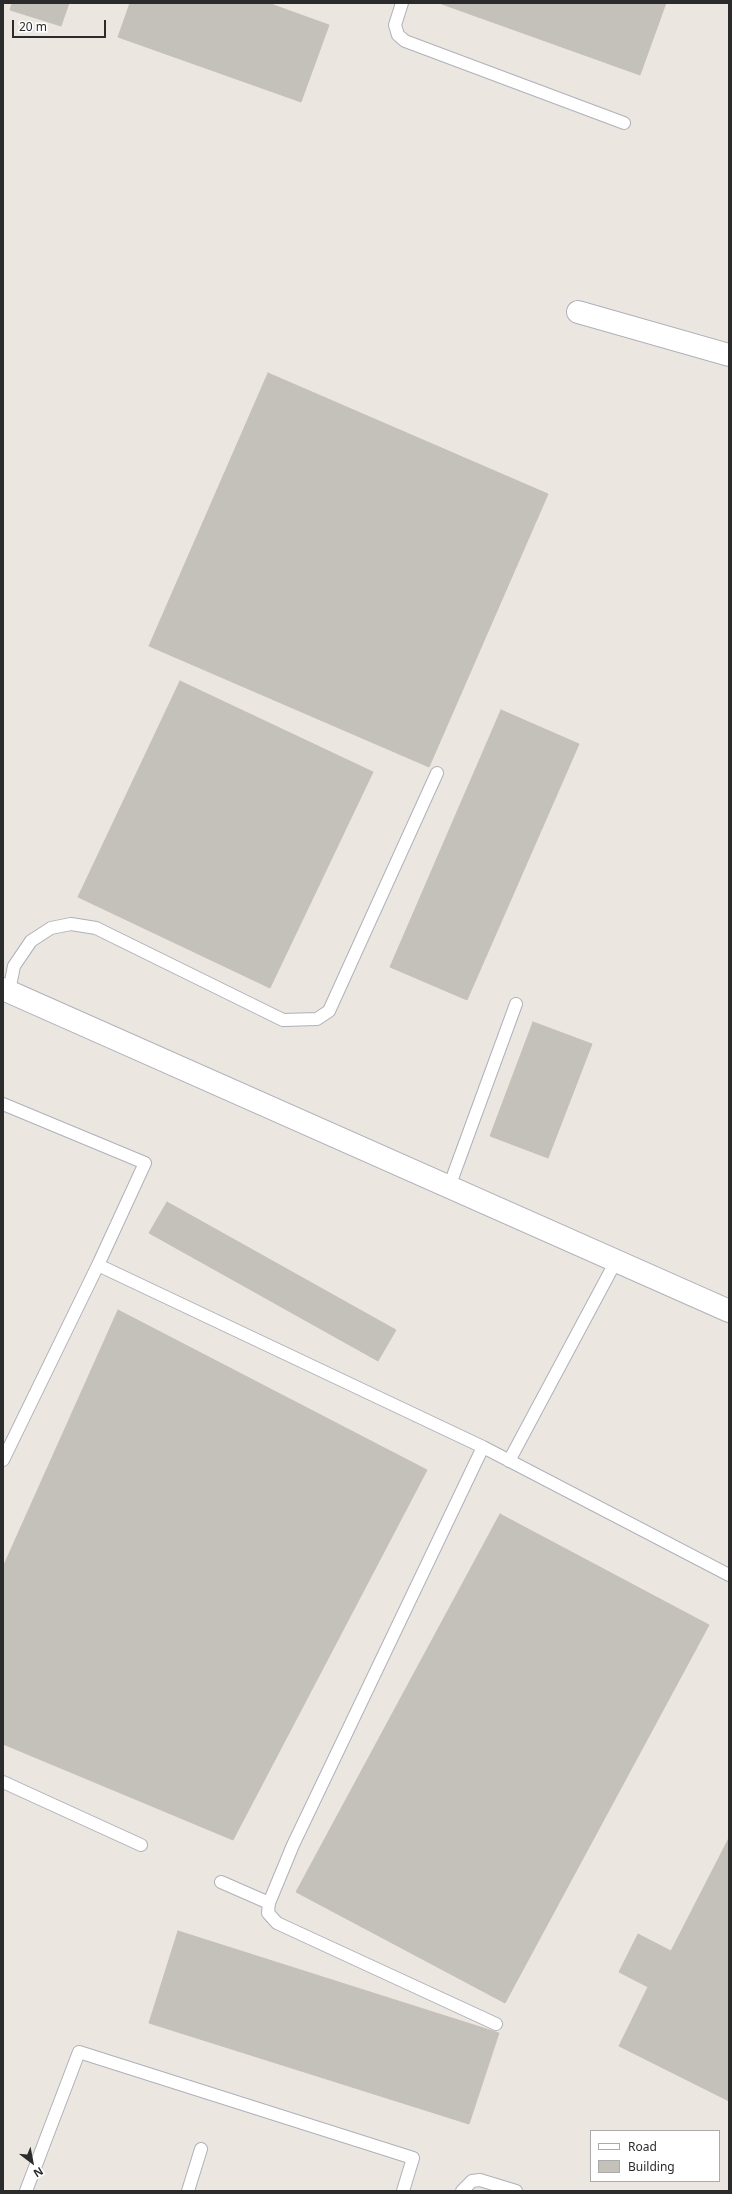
<!DOCTYPE html>
<style>
body{margin:0}
#map{position:relative;width:732px;height:2194px;overflow:hidden;background:#ebe6df;font-family:"Noto Sans",sans-serif}
canvas{display:block}
.frame{position:absolute;inset:0;border:4px solid #2b2b2b;pointer-events:none}
.legend{position:absolute;left:590px;top:2130px;width:130px;height:52px;box-sizing:border-box;background:#fff;border:1px solid #aaa;margin:0;padding:5px 7px;list-style:none;font-size:12px;color:#2b2b2b}
.legend li{display:flex;align-items:center;gap:8px;height:20px}
.legend b{width:20px;border:1px solid #aaa}
.north{position:absolute;left:12px;top:2142px;width:40px;height:40px;-webkit-text-stroke:3px #fff;paint-order:stroke;rotate:148deg;font-size:11px;font-weight:700;line-height:16px;text-align:center;color:#2b2b2b}
.north::after{content:'';display:block;margin:auto;width:14px;height:18px;background:#2b2b2b;clip-path:polygon(50% 0,100% 100%,50% 72%,0 100%)}
.scale{position:absolute;left:12px;top:20px;width:94px;height:18px;box-sizing:border-box;border:2px solid #2b2b2b;border-top:0;padding-left:5px;font-size:12px;line-height:14px;white-space:nowrap;color:#2b2b2b;-webkit-text-stroke:3px #fff;paint-order:stroke}
</style>
<div id="map">
<canvas width="732" height="2194"></canvas>
<div class="frame"></div>
<ul class="legend">
<li><b style="height:5px;background:#fff"></b>Road</li>
<li><b style="height:11px;background:#c4c0ba"></b>Building</li>
</ul>
<div class="north">N</div>
<div class="scale">20 m</div>
</div>
<script>
const context = document.querySelector('canvas').getContext('2d');
context.lineJoin = 'round';
function fillPath(path, color) { context.fillStyle = color; context.fill(path, 'evenodd'); }
const shape = rows => new Path2D(rows.map(r => 'M' + r).join(''));
function trace(path, color, width, dash) { context.strokeStyle = color; context.lineWidth = width; context.lineCap = dash ? 'butt' : 'round'; context.setLineDash(dash || []); context.stroke(path); }
const building = shape([
 [12,3,69,3,61,26,10,10,12,3],
 [130,3,268,3,329,25,301,102,118,37,130,3],
 [439,3,666,3,640,75,439,3],
 [268,373,548,494,429,767,149,646,268,373],
 [180,681,373,772,270,988,78,897,180,681],
 [501,710,579,744,467,1000,390,967,501,710],
 [533,1022,592,1044,548,1158,490,1136,533,1022],
 [167,1202,396,1330,378,1361,149,1233,167,1202],
 [118,1310,427,1470,233,1840,3,1744,3,1567,118,1310],
 [500,1514,709,1625,505,2003,296,1892,500,1514],
 [729,1838,729,2101,619,2046,648,1987,619,1972,638,1934,671,1951,729,1838],
 [178,1931,499,2033,469,2124,149,2023,178,1931]
]);
const service = shape([
 [402,3,395,25,398,35,405,41,624,123],
 [9,991,14,966,31,941,51,928,71,924,96,928,283,1020,317,1019,329,1011,437,773],
 [3,1104,145,1163,98,1265],
 [449,1187,516,1004],
 [483,1447,293,1845,269,1903,268,1913,277,1923,496,2024],
 [3,1460,98,1265,483,1447,729,1575],
 [509,1461,616,1261],
 [3,1782,141,1845],
 [221,1882,269,1903],
 [26,2191,79,2052,413,2158,403,2191],
 [188,2191,201,2149],
 [462,2191,472,2181,480,2180,516,2191]
]);
const minor = shape([
 [578,312,729,355]
]);
const tertiary = shape([
 [3,989,729,1311]
]);
fillPath(building, '#c4c0ba');
trace(building, '#c6c1b8', 1);
trace(service, '#afb1ba', 14);
trace(minor, '#afb1ba', 24);
trace(tertiary, '#afb1ba', 24);
trace(service, '#fff', 12);
trace(minor, '#fff', 22);
trace(tertiary, '#fff', 22);
</script>
